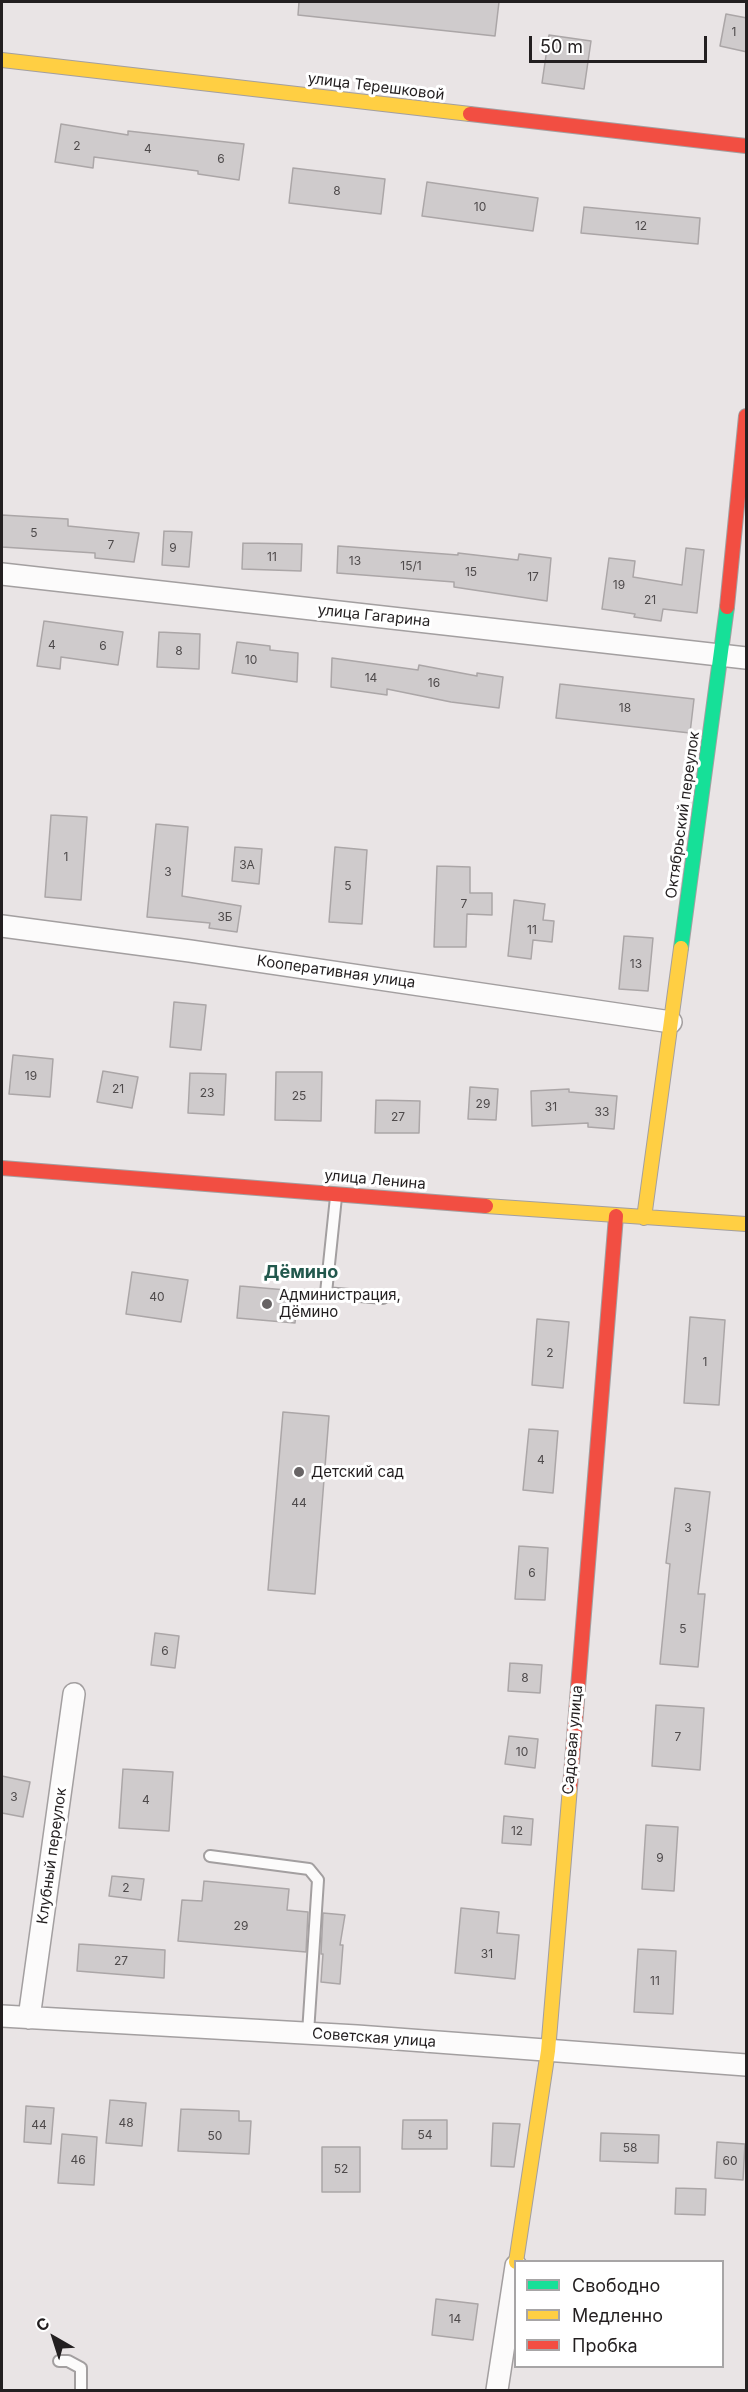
<!DOCTYPE html>
<meta charset="utf-8">
<style>
body{margin:0}
#map{position:relative;width:748px;height:2392px;overflow:hidden;background:#e9e4e5;font-family:Inter,sans-serif}
canvas{display:block}
.frame{position:absolute;inset:0;border:3px solid #231f20;pointer-events:none}
.legend{position:absolute;left:514px;top:2260px;width:210px;height:108px;box-sizing:border-box;background:#fff;border:2px solid #a7a5a6;margin:0;padding:8px 10px;list-style:none;font-size:18px;color:#231f20}
.legend li{display:flex;align-items:center;gap:12px;height:30px}
.legend b{width:30px;border:2px solid #a7a5a6}
.north{position:absolute;left:24px;top:2308px;width:60px;height:60px;-webkit-text-stroke:4px #fff;paint-order:stroke;rotate:321deg;font-size:16px;font-weight:700;line-height:24px;text-align:center;color:#231f20}
.north::after{content:'';display:block;margin:auto;width:21px;height:27px;background:#231f20;clip-path:polygon(50% 0,100% 100%,50% 72%,0 100%)}
.scale{position:absolute;left:529px;top:36px;width:178px;height:27px;box-sizing:border-box;border:3px solid #231f20;border-top:0;padding-left:8px;font-size:18px;line-height:21px;white-space:nowrap;color:#231f20;-webkit-text-stroke:4px #fff;paint-order:stroke}
</style>
<div id="map">
<canvas width="748" height="2392"></canvas>
<div class="frame"></div>
<ul class="legend">
<li><b style="height:8px;background:#16e098"></b>Свободно</li>
<li><b style="height:8px;background:#ffcf43"></b>Медленно</li>
<li><b style="height:8px;background:#f24e42"></b>Пробка</li>
</ul>
<div class="north">С</div>
<div class="scale">50 m</div>
</div>
<script>
const context = document.querySelector('canvas').getContext('2d');
context.lineJoin = 'round';
function fillPath(path, color) { context.fillStyle = color; context.fill(path, 'evenodd'); }
const shape = rows => new Path2D(rows.map(r => 'M' + r).join(''));
function trace(path, color, width, dash) { context.strokeStyle = color; context.lineWidth = width; context.lineCap = dash ? 'butt' : 'round'; context.setLineDash(dash || []); context.stroke(path); }
function drawText(font, color, halo, rows, align = 'center') {
  context.font = font + ' Inter,sans-serif'; context.lineWidth = 6; context.setLineDash([]); context.textBaseline = 'middle'; context.strokeStyle = halo; context.fillStyle = color; for (const [text, x, y, turn = 0] of rows) {
    context.save(); context.translate(x, y); context.rotate((+turn || 0) * Math.PI / 180); context.textAlign = isNaN(turn) ? turn : align; if (halo) context.strokeText(text, 0, 0); context.fillText(text, 0, 0); context.restore();
  }
}
const building = shape([
 [299,2,499,2,495,36,298,15,299,2],
 [726,14,747,18,747,52,720,46,726,14],
 [549,35,591,41,584,89,542,83,549,35],
 [61,124,128,135,128,131,244,144,239,180,198,174,198,171,94,157,93,168,55,162,61,124],
 [293,168,385,179,381,214,289,203,293,168],
 [427,182,538,198,533,231,422,216,427,182],
 [584,207,700,218,698,244,581,233,584,207],
 [2,515,68,519,68,526,139,533,134,562,95,558,95,553,2,547,2,515],
 [164,531,192,532,189,567,162,565,164,531],
 [243,543,302,544,301,571,242,569,243,543],
 [338,546,458,555,458,553,518,560,519,554,551,558,547,601,454,587,454,582,337,573,338,546],
 [686,548,704,550,697,613,663,609,661,621,634,617,635,614,602,609,609,558,635,561,633,577,682,585,686,548],
 [44,621,123,632,118,665,61,657,60,669,37,666,44,621],
 [159,632,200,634,199,669,157,667,159,632],
 [237,642,270,646,270,650,298,653,297,682,232,673,237,642],
 [332,658,418,670,419,665,477,676,477,673,503,677,499,708,451,702,387,689,387,695,331,687,332,658],
 [560,684,694,699,690,733,556,718,560,684],
 [51,815,87,817,81,900,45,897,51,815],
 [156,824,188,827,182,896,241,906,237,932,209,928,210,923,147,917,156,824],
 [235,847,262,849,259,884,232,881,235,847],
 [335,847,367,850,362,924,329,922,335,847],
 [437,866,470,867,470,893,492,893,492,915,467,914,466,947,434,947,437,866],
 [514,900,545,904,543,920,554,921,552,942,533,940,531,959,508,956,514,900],
 [624,936,653,938,648,991,619,989,624,936],
 [174,1002,206,1005,201,1050,170,1047,174,1002],
 [13,1055,53,1059,50,1097,9,1094,13,1055],
 [103,1071,138,1077,132,1108,97,1102,103,1071],
 [276,1072,322,1072,321,1121,275,1120,276,1072],
 [190,1073,226,1074,224,1115,188,1113,190,1073],
 [470,1087,498,1089,496,1120,468,1119,470,1087],
 [569,1089,569,1092,617,1096,614,1129,588,1127,588,1123,532,1126,531,1091,569,1089],
 [376,1100,420,1101,419,1133,375,1133,376,1100],
 [132,1272,188,1280,181,1322,126,1314,132,1272],
 [240,1286,298,1291,295,1323,237,1318,240,1286],
 [690,1317,725,1320,719,1405,684,1403,690,1317],
 [537,1319,569,1322,563,1388,532,1385,537,1319],
 [283,1412,329,1416,315,1594,268,1590,283,1412],
 [529,1429,558,1431,553,1493,523,1490,529,1429],
 [675,1488,710,1492,698,1594,705,1594,698,1667,660,1664,670,1564,666,1563,675,1488],
 [519,1546,548,1548,545,1600,515,1599,519,1546],
 [155,1633,179,1636,175,1668,151,1665,155,1633],
 [510,1663,542,1665,540,1693,508,1691,510,1663],
 [656,1705,704,1708,700,1770,652,1766,656,1705],
 [509,1736,538,1739,535,1768,505,1764,509,1736],
 [123,1769,173,1772,169,1831,119,1828,123,1769],
 [2,1776,30,1782,23,1817,2,1813,2,1776],
 [504,1816,533,1819,531,1845,502,1843,504,1816],
 [646,1825,678,1827,674,1891,642,1889,646,1825],
 [112,1876,144,1879,141,1900,109,1896,112,1876],
 [204,1881,289,1889,287,1910,308,1912,306,1952,178,1941,182,1900,202,1901,204,1881],
 [461,1908,499,1912,497,1933,519,1935,515,1979,455,1973,461,1908],
 [323,1913,345,1915,340,1945,343,1945,340,1984,321,1982,323,1954,321,1954,323,1913],
 [79,1944,165,1950,164,1978,77,1971,79,1944],
 [638,1949,676,1951,673,2014,634,2012,638,1949],
 [110,2100,146,2103,142,2146,106,2143,110,2100],
 [26,2106,54,2108,51,2144,24,2142,26,2106],
 [181,2109,239,2111,239,2121,251,2121,249,2154,178,2151,181,2109],
 [403,2120,447,2120,447,2149,402,2149,403,2120],
 [493,2123,520,2124,514,2167,491,2166,493,2123],
 [601,2133,659,2135,658,2163,600,2161,601,2133],
 [62,2134,97,2137,94,2185,58,2183,62,2134],
 [717,2142,745,2144,743,2180,715,2178,717,2142],
 [322,2147,360,2147,360,2192,322,2192,322,2147],
 [676,2188,706,2189,705,2215,675,2214,676,2188],
 [436,2299,478,2304,473,2340,432,2335,436,2299]
]);
const lane = shape([
 [336,1197,326,1293,383,1298],
 [210,1856,309,1869,318,1880,308,2033],
 [59,2361,68,2361,81,2368,81,2390]
]);
const street = shape([
 [2,574,746,658],
 [2,926,190,951,671,1022],
 [2,2016,357,2036,746,2065],
 [29,2018,74,1694],
 [497,2390,516,2266]
]);
const fast = shape([
 [681,948,727,607]
]);
const slow = shape([
 [2,60,470,114],
 [486,1206,746,1224],
 [644,1218,681,948],
 [516,2262,548,2051,570,1787]
]);
const jam = shape([
 [470,114,746,146],
 [727,607,746,416],
 [2,1168,486,1206],
 [570,1787,616,1216]
]);
const markers = [
 [267,1304,6,"#686465"],
 [299,1472,6,"#686465"]
];
const numberNames = [
 ["1",734,32],
 ["2",77,146],
 ["4",148,149],
 ["6",221,159],
 ["8",337,191],
 ["10",480,207],
 ["12",641,226],
 ["5",34,533],
 ["7",111,545],
 ["9",173,548],
 ["11",272,557],
 ["13",355,561],
 ["15/1",411,566],
 ["15",471,572],
 ["17",533,577],
 ["19",619,585],
 ["21",650,600],
 ["4",52,645],
 ["6",103,646],
 ["8",179,651],
 ["10",251,660],
 ["14",371,678],
 ["16",434,683],
 ["18",625,708],
 ["1",66,857],
 ["3А",247,865],
 ["3",168,872],
 ["5",348,886],
 ["7",464,904],
 ["3Б",225,917],
 ["11",532,930],
 ["13",636,964],
 ["19",31,1076],
 ["21",118,1089],
 ["23",207,1093],
 ["25",299,1096],
 ["29",483,1104],
 ["31",551,1107],
 ["33",602,1112],
 ["27",398,1117],
 ["40",157,1297],
 ["2",550,1353],
 ["1",705,1362],
 ["4",541,1460],
 ["44",299,1503],
 ["3",688,1528],
 ["6",532,1573],
 ["5",683,1629],
 ["6",165,1651],
 ["8",525,1678],
 ["7",678,1737],
 ["10",522,1752],
 ["3",14,1797],
 ["4",146,1800],
 ["12",517,1831],
 ["9",660,1858],
 ["2",126,1888],
 ["29",241,1926],
 ["31",487,1954],
 ["27",121,1961],
 ["11",655,1981],
 ["48",126,2123],
 ["44",39,2125],
 ["54",425,2135],
 ["50",215,2136],
 ["58",630,2148],
 ["46",78,2160],
 ["60",730,2161],
 ["52",341,2169],
 ["14",455,2319]
];
const streetNames = [
 ["улица Терешковой",376,87,7],
 ["улица Гагарина",374,616,6],
 ["Октябрьский переулок",683,815,-82],
 ["Кооперативная улица",336,972,8],
 ["улица Ленина",375,1180,5],
 ["Садовая улица",573,1740,-85],
 ["Клубный переулок",52,1856,-82],
 ["Советская улица",374,2038,4]
];
const poiNames = [
 ["Администрация,",279,1295],
 ["Дёмино",279,1312],
 ["Детский сад",311,1472]
];
const quarterNames = [
 ["Дёмино",301,1273]
];
fillPath(building, '#cfcbcc');
trace(building, '#aba6a7', 1.5);
trace(lane, '#a39fa0', 14);
trace(street, '#a39fa0', 24);
trace(fast, '#a39fa0', 16);
trace(slow, '#a39fa0', 16);
trace(jam, '#a39fa0', 16);
trace(lane, '#fcfbfb', 10);
trace(street, '#fcfbfb', 21);
trace(fast, '#16e098', 14);
trace(slow, '#ffcf43', 14);
trace(jam, '#f24e42', 14);
for (const [x, y, r, color] of markers) { const dot = new Path2D(); dot.arc(x, y, r, 0, 2 * Math.PI); context.fillStyle = color; context.fill(dot); trace(dot, '#fff', 2); }
drawText('12px', '#4e4a4b', null, numberNames);
drawText('15px', '#231f20', '#fff', streetNames);
drawText('15px', '#231f20', '#fff', poiNames, 'left');
drawText('bold 18px', '#22584d', '#fff', quarterNames);
</script>
